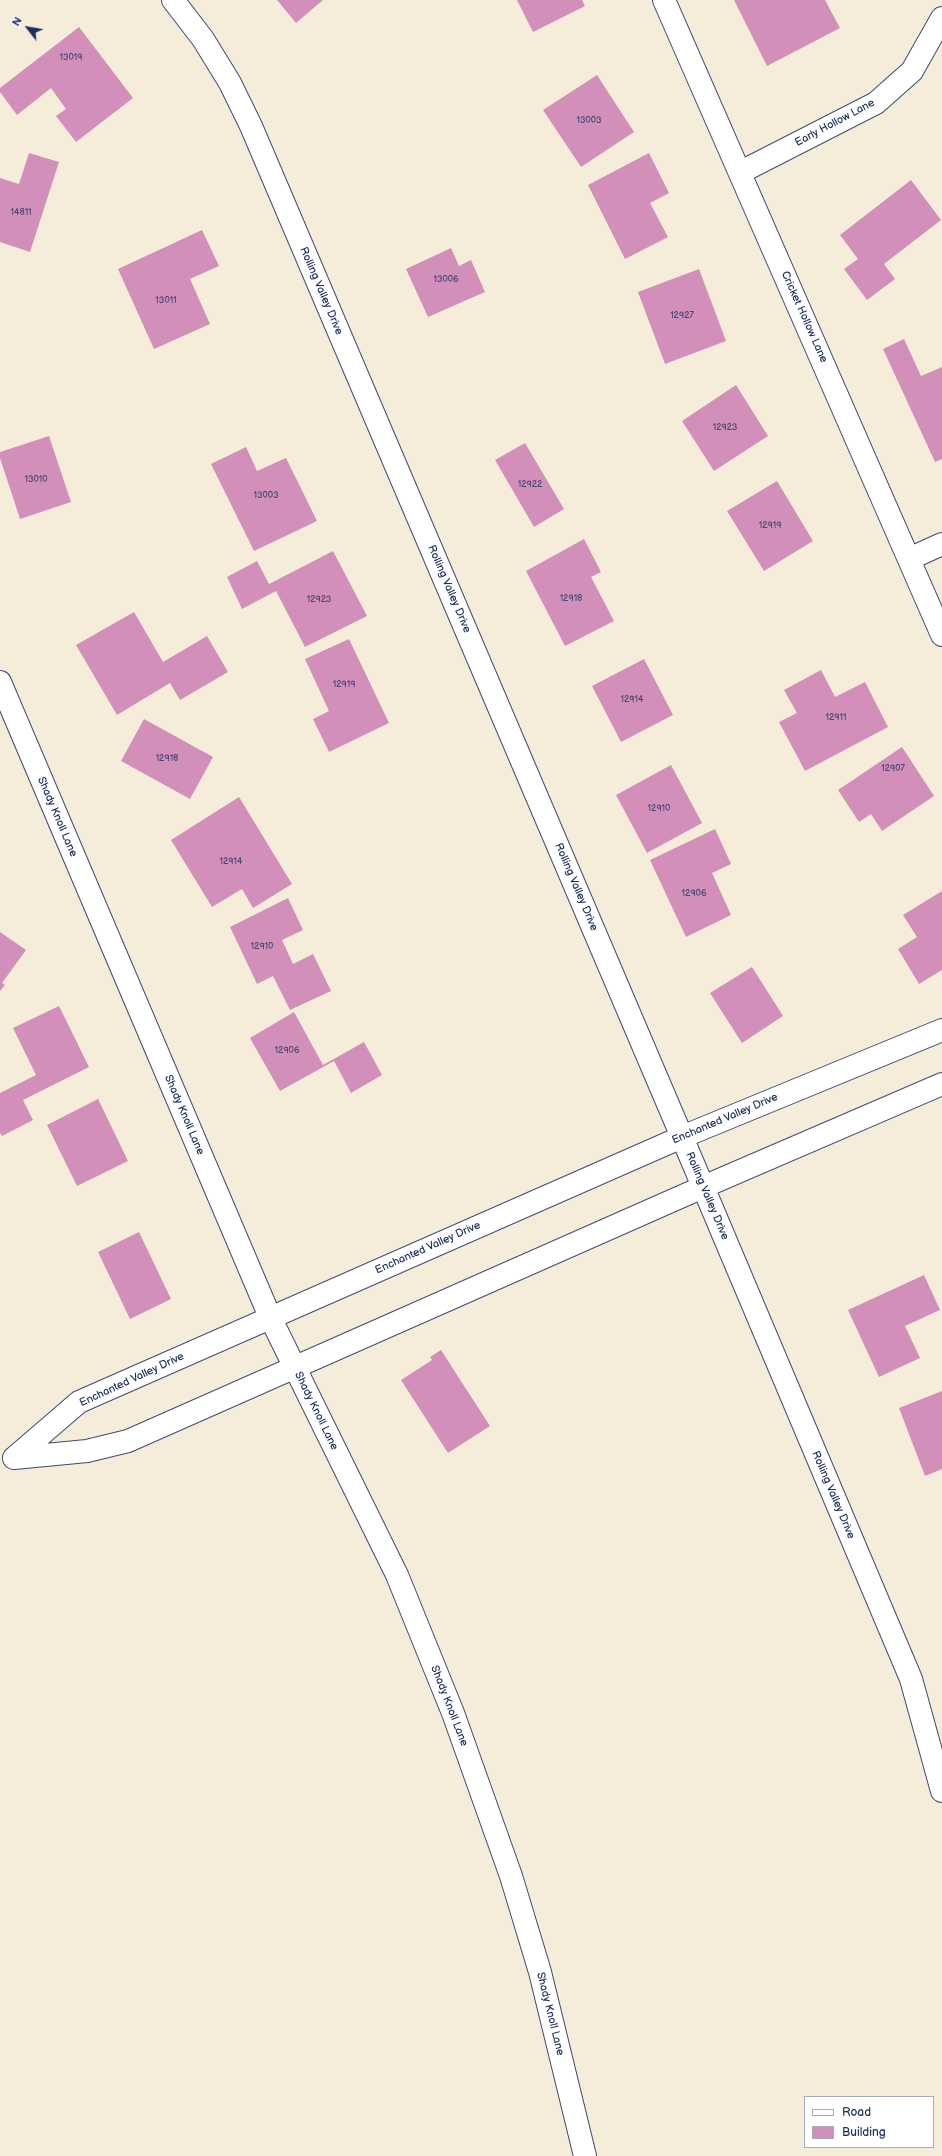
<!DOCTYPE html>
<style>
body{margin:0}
#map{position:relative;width:942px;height:2156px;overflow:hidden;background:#f5edda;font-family:"Balsamiq Sans",sans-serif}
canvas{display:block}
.legend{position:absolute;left:804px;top:2096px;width:130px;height:52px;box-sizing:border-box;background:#fff;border:1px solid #a4acbf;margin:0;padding:5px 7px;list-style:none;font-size:12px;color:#1b2f5e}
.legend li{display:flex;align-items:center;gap:8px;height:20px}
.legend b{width:20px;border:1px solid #a4acbf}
.north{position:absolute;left:8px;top:8px;width:40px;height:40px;-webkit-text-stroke:3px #fff;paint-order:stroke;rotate:301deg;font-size:11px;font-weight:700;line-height:16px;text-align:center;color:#1b2f5e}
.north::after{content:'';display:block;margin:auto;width:14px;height:18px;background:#1b2f5e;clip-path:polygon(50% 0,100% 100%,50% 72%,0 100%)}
</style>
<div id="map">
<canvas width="942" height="2156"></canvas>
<ul class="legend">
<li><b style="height:5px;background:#fff"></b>Road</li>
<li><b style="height:11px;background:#d18fb9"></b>Building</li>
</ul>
<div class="north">N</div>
</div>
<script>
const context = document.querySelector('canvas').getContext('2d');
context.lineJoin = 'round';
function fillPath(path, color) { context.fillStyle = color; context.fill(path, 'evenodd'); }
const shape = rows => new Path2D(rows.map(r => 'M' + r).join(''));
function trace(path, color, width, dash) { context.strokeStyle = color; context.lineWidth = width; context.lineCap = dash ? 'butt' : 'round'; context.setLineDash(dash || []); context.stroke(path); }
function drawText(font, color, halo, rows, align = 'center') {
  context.font = font + ' "Balsamiq Sans",sans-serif'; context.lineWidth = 3.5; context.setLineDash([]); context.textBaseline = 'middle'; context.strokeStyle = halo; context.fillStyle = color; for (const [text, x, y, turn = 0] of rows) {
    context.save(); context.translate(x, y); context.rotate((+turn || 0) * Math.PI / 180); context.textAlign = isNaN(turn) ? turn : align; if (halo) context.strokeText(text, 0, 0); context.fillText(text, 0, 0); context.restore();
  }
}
const building = shape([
 [277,0,323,0,296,23],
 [517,0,582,0,585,6,533,32],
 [734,0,825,0,840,28,767,66],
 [79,27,133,98,76,142,56,116,66,109,51,88,17,115,0,92,0,88],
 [597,75,634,132,581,167,543,110],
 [29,153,59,162,30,252,0,242,0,178,19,184],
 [649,153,669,193,650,203,668,237,625,259,588,185],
 [911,180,941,220,884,264,895,279,867,300,844,269,858,259,840,235],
 [202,230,219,266,190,279,210,324,154,349,118,269],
 [451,248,459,266,471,260,485,292,428,317,406,269],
 [699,269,726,341,665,364,638,292],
 [904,339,921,376,942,367,942,459,935,462,883,349],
 [736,385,768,436,714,471,682,421],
 [49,436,71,502,20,519,0,458,0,452],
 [525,443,564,509,534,527,495,460],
 [246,447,257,471,286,458,317,521,254,551,211,464],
 [777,481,813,541,764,571,727,511],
 [584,539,601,572,591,577,614,621,565,646,526,571],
 [333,551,367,616,305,647,276,591,242,609,227,577,257,561,269,584],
 [134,612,163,662,207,636,228,672,180,700,170,683,117,715,76,645],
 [349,639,389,723,329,752,313,719,329,711,305,659],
 [644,659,673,715,621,742,592,686],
 [821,670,835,697,865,682,888,727,805,771,779,722,797,713,784,690],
 [144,719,213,757,190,799,121,761],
 [902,747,934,796,882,831,871,814,859,822,838,790],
 [671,765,702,823,647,853,616,795],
 [239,797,292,884,253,908,242,889,212,907,171,840],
 [715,829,731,864,712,873,731,915,686,937,650,860],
 [942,891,942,970,919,984,898,949,917,937,903,915],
 [288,898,303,930,282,940,293,964,313,954,331,991,290,1010,273,976,257,984,230,927],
 [0,932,26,950,2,983,5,985,0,991],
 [752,967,783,1016,742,1043,710,993],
 [59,1006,89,1067,23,1100,33,1120,2,1136,0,1133,0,1093,36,1075,13,1028],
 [294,1012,323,1065,364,1042,382,1075,351,1093,334,1061,280,1091,250,1038],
 [98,1099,128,1161,77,1186,47,1125],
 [139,1232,171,1299,130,1319,98,1252],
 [924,1275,940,1310,905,1326,920,1358,879,1377,848,1310],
 [441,1350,490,1426,448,1453,401,1380,432,1360,430,1357],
 [942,1391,942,1469,925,1476,899,1408]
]);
const street = shape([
 [173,0,203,39,230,83,251,126,682,1137,911,1679,942,1791],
 [664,0,942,635],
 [741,172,876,103,912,71,942,18],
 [909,559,942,544],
 [0,682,270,1317,397,1575,453,1713,511,1876,540,1972,585,2156],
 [14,1458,79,1402,682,1137,942,1030],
 [14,1458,87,1451,128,1441,703,1187,942,1084]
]);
const numberNames = [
 ["13019",71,58],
 ["13003",589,121],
 ["14811",21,213],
 ["13006",446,280],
 ["13011",166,301],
 ["12927",682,316],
 ["12923",725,428],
 ["13010",36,480],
 ["12922",530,485],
 ["13003",266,496],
 ["12919",770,526],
 ["12918",571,599],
 ["12923",319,600],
 ["12919",344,685],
 ["12914",632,700],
 ["12911",836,718],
 ["12918",167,759],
 ["12907",893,769],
 ["12910",659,809],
 ["12914",231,862],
 ["12906",694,894],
 ["12910",262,947],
 ["12906",287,1051]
];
const streetNames = [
 ["Early Hollow Lane",835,123,-28],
 ["Rolling Valley Drive",321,291,67],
 ["Cricket Hollow Lane",804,317,66],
 ["Rolling Valley Drive",449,589,67],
 ["Shady Knoll Lane",57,817,67],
 ["Rolling Valley Drive",576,887,67],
 ["Shady Knoll Lane",184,1115,67],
 ["Enchanted Valley Drive",725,1119,-23],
 ["Rolling Valley Drive",707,1196,67],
 ["Enchanted Valley Drive",428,1248,-24],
 ["Enchanted Valley Drive",132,1380,-25],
 ["Shady Knoll Lane",316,1411,64],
 ["Rolling Valley Drive",833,1495,67],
 ["Shady Knoll Lane",449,1706,69],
 ["Shady Knoll Lane",550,2014,76]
];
fillPath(building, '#d18fb9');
trace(street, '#3c4c71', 24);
trace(street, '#fff', 22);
drawText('9px', '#484775', null, numberNames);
drawText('11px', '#1b2f5e', '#fff', streetNames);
</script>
